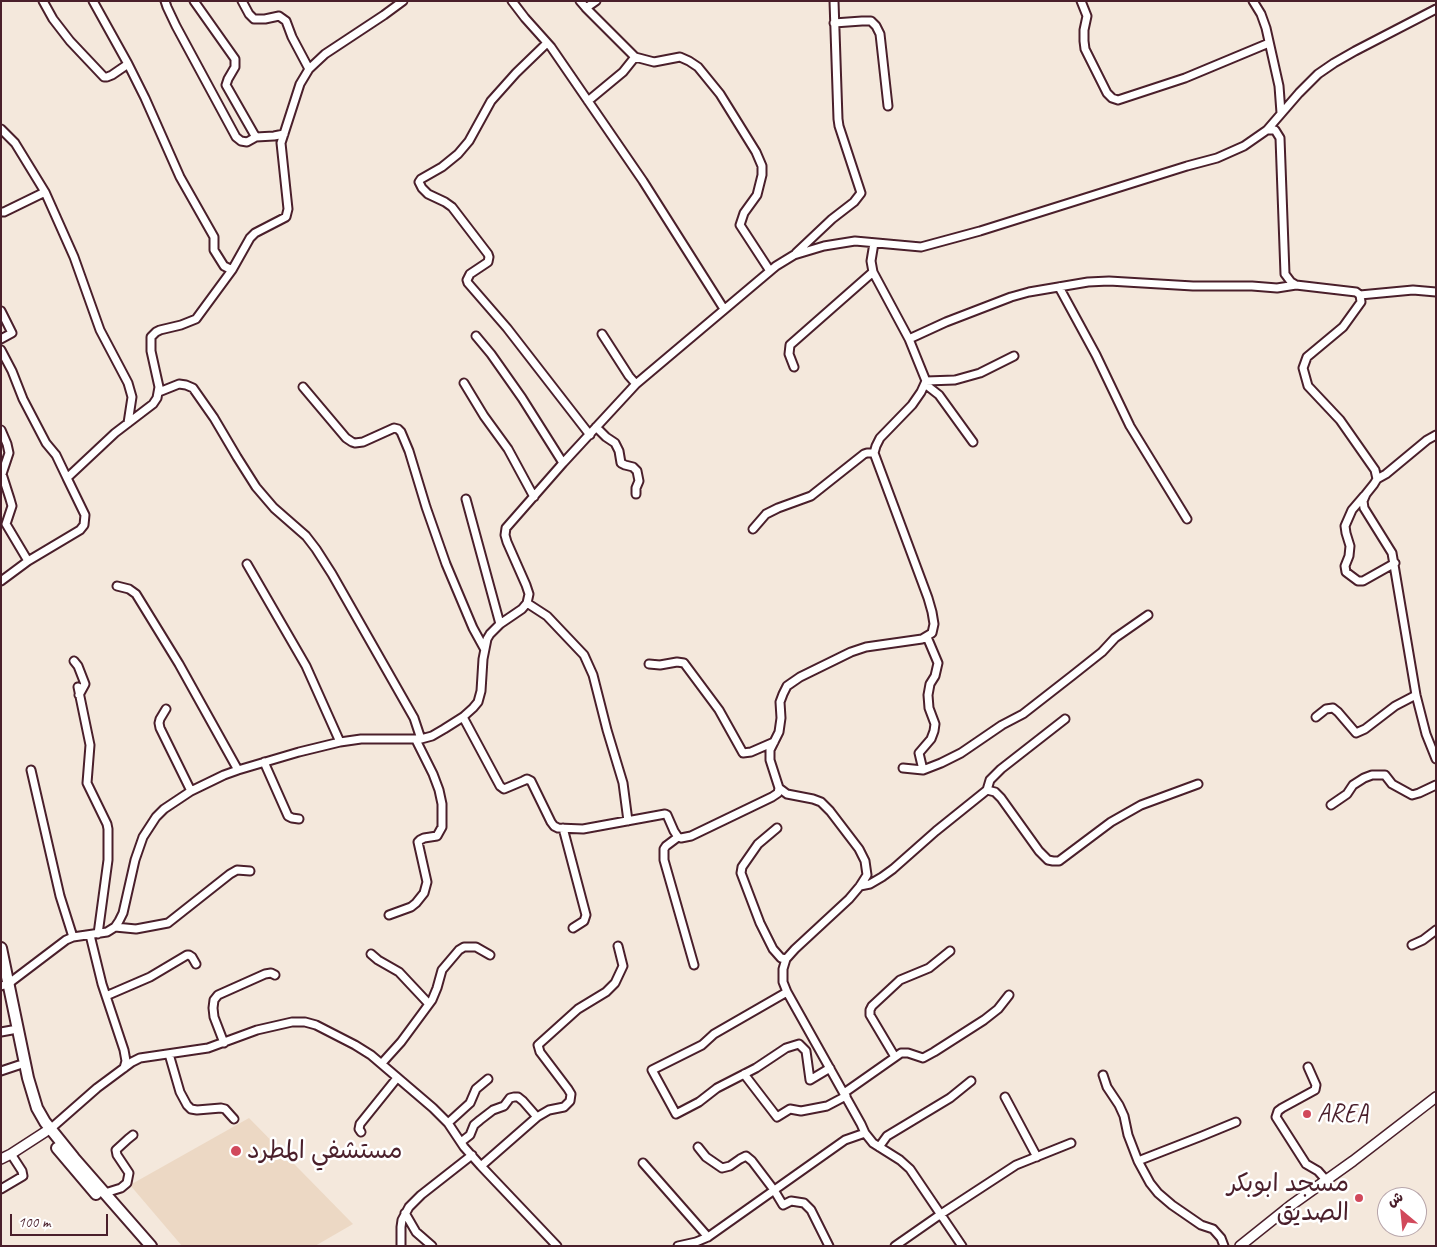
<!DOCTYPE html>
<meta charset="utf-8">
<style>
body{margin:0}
#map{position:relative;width:1437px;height:1247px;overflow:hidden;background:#f4e8dc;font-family:Caveat,"Playpen Sans Arabic",sans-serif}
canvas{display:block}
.frame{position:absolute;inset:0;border:2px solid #4a1f2b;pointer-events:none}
.north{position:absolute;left:1377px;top:1187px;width:50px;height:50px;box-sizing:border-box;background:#fff;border:1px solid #b7a5aa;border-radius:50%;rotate:332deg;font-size:14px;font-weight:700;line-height:20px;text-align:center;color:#4a1f2b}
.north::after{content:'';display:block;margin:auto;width:18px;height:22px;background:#d1495b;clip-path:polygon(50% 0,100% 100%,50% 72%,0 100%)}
.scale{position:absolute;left:10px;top:1214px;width:98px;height:22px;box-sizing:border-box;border:2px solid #4a1f2b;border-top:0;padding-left:6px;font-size:15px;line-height:18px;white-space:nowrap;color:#4a1f2b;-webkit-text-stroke:4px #fff;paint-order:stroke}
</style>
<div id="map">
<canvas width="1437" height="1247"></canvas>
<div class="frame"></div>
<div class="north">ش</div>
<div class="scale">100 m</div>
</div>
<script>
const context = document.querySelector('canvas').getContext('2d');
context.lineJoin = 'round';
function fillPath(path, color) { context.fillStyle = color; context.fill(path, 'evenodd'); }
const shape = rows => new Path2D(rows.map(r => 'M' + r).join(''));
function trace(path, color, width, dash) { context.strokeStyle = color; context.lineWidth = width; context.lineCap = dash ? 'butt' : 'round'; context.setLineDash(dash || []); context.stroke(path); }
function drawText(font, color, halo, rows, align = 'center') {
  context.font = font + ' Caveat,"Playpen Sans Arabic",sans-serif'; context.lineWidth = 5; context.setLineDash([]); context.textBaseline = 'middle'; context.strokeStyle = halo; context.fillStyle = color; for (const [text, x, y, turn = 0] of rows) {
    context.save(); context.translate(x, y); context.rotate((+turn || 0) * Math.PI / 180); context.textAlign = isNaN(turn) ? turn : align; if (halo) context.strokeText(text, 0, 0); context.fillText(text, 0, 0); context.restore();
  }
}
const built = shape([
 [249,1118,353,1224,315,1246,182,1246,130,1185]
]);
const minor = shape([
 [43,1,53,19,70,41,104,77,107,77,112,75,128,64],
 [93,1,128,64,145,98,180,177,214,237,214,250,224,266,232,270],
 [165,1,167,7,176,26,236,137,241,141,247,142,256,137],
 [194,1,235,59,235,67,228,79,226,85,254,134,256,137,274,136,284,134],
 [242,1,249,14,254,19,265,19,279,16,286,21,292,37,309,69],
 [512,1,525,18,551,47,643,181,724,309],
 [580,1,586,8],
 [596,1,586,8,635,57,654,62,680,57,689,61,698,67,720,94,756,152,762,166,762,175,757,195,744,213,740,225,770,271],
 [1081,1,1087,16,1084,30,1084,41,1085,49,1107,93,1112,98,1118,100,1185,78,1269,43],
 [1253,1,1261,14,1266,28,1279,86,1281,113],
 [834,23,862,21,871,21,876,26,880,34,888,106],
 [547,43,516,73,491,101,469,141,458,154,442,167,421,179,419,182,422,188,428,194,445,202,452,207,488,254,489,257,488,262,470,274,467,280,468,283,507,328,590,435],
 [588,101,623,72,635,57],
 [1,129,15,143,45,192,74,257,100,330,128,383,132,397,128,423],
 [1267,130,1275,130,1280,138,1285,274,1291,282,1296,285,1356,292,1360,295,1361,302,1343,327,1307,357,1303,368,1308,386,1340,420,1375,470,1377,479],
 [1,212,4,212,45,192],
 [874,243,871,261,873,272,909,339,926,381,921,392,912,405,880,438,876,446,874,453,928,598,932,612,934,624,932,633,922,639,866,647,851,652,800,677,787,686,783,694,780,702,781,718,779,732,770,750,770,760,779,788,787,794,813,799,821,802,830,811,859,849,865,861,867,875,860,886,849,899,795,949,786,959,783,969,783,982,787,992,861,1124,865,1133,873,1143,900,1160,910,1169,962,1246],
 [796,253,832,219,854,202,861,193,839,126,838,119,834,1],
 [1059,287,1096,355,1130,426,1187,519],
 [1360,295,1413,290,1436,292],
 [1,311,12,333,1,339],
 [602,334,629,376,636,384],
 [476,336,491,354,522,398,563,463],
 [909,339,946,322,1011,297,1029,292,1088,282,1109,281,1193,286,1252,286,1277,288,1296,285],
 [1,350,12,371,23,399,46,443,56,455,67,478],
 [794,367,789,354,790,345,873,272],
 [926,381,955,380,980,373,1014,356],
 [464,383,484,416,508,449,534,497],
 [925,384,939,395,973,442],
 [303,387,346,438,352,442,355,443,363,442,394,428,398,429,401,432,409,451,426,507,446,564,473,628,484,648],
 [159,392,179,384,186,385,193,388,214,418,237,457,256,487,274,508,306,536,316,549,332,574,414,718,421,739],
 [596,427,606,437,615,443,619,451,621,463,625,465,633,467,637,471,639,481,636,488,636,494],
 [1,430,7,444,9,453,2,474,10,499,12,506,6,524,28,561],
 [1436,435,1427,440,1386,474,1377,479,1374,484,1366,494,1363,501,1364,508,1392,553,1416,695,1426,734,1436,759],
 [1364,496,1352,510,1345,526,1346,533,1350,546,1349,556,1345,566,1346,572,1358,581,1363,581,1395,563],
 [466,499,500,624],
 [753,529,766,514,778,508,811,496,864,454,867,453,874,453],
 [247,564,306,666,340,742],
 [1,581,28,561,80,530,84,525,85,515,67,478,115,433,153,404,157,398,159,387,151,351,151,337,156,332,160,330,181,325,196,319,232,270,250,238,255,233,286,217,288,209,281,143,300,84,309,69,325,54,384,15,403,1],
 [117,586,129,589,136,594,179,664,238,770],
 [527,603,547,616,584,655,593,675,607,730,623,783,628,821],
 [74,661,78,666,85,684,79,695],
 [649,664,660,665,677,662,684,663,719,710,743,753,751,752,774,742],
 [78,687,90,745,87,783,107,824,108,829,108,860,98,934],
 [166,709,160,719,159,723,160,728,191,791],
 [463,717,500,786,504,789,523,781,527,779,531,781,551,822,554,826,558,828,583,829,665,814,667,815,674,831,678,837,681,838,691,836,772,797,778,793,779,788],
 [1316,717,1326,709,1333,708,1338,712,1356,733,1365,729,1395,706,1416,695],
 [264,762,288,816,292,818,299,819],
 [903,768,923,770,941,763,961,753,1002,725,1023,714,1073,675,1102,652,1115,638,1148,615],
 [31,770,60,896,73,937],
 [923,770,919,753,931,739,934,731,935,724,929,708,928,695,930,684,935,676,938,663,927,637],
 [987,790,995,792,1001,798,1039,851,1048,860,1053,861,1059,861,1111,822,1141,805,1198,784],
 [1331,805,1347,794,1353,785,1364,778,1372,775,1385,775,1392,784,1412,795,1419,793,1436,785],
 [563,828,586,915,584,921,573,928],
 [777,828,758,844,742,867,741,873,760,923,773,949,781,958,786,959],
 [678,837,666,846,664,849,664,860,694,965],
 [860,886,870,884,882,877,893,869,936,831,987,790,990,780,1001,769,1065,719],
 [389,915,411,907,416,903,424,893,427,882,418,842,420,840,424,838,437,836,442,827,442,804,439,790,433,774,416,740],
 [115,927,136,929,168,923,230,874,237,870,250,871],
 [90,935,102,984,124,1050,126,1061,124,1068],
 [1412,945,1423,940,1436,930],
 [371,954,378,960,399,972,429,1004],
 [1,986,8,984,66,940,73,937,107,932,115,927,119,921,123,913,135,860,143,837,156,817,164,809,191,791,224,775,238,770,299,752,340,742,361,739,421,739,432,736,444,729,463,717,473,708,478,702,481,691,483,659,487,639,490,634,500,624,522,609,527,603,529,594,526,585,507,542,505,535,506,528,563,463,636,384,776,266,794,255,824,246,855,241,921,247,980,231,1187,166,1217,158,1244,146,1267,130,1299,93,1318,74,1334,63,1355,51,1436,9],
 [787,992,714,1034,702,1045,652,1070,676,1114,699,1102,717,1088,756,1068,786,1048,799,1044,806,1051,810,1080,830,1068],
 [106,996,150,977,187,955,189,955,192,957,196,964],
 [1,1032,12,1030],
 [224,1043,214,1017,213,1008,214,1000,218,995,265,974,271,973,275,975],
 [169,1054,180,1092,187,1105,191,1109,197,1110,221,1108,225,1109,234,1119],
 [895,1057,870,1015,870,1010,872,1006,900,980,929,968,950,951],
 [382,1063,401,1042,432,1000,437,988,442,970,459,950,464,947,476,947,490,955],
 [1308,1067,1316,1085,1315,1090,1282,1108,1278,1111,1276,1117,1306,1164,1318,1171,1326,1180],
 [1,1071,19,1065],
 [744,1074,777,1117,790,1109,801,1111,827,1106,846,1096],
 [1103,1075,1107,1087,1119,1105,1124,1116,1128,1135,1138,1161,1150,1183,1158,1193,1172,1205,1201,1225,1213,1229,1221,1238,1224,1246],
 [844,1093,901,1053,908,1053,923,1058,934,1052,984,1020,998,1009,1009,995],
 [1005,1097,1037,1157],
 [448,1123,470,1103,476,1089,488,1079],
 [48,1131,97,1088,132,1062,140,1058,208,1048,257,1030,292,1022,305,1022,316,1025,355,1045,371,1055,433,1108,448,1123,464,1147,481,1166,557,1246],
 [361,1132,359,1129,360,1124,397,1078],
 [461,1142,470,1135,474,1125,480,1120,493,1110,504,1106,510,1098,514,1097,518,1097,523,1101,537,1117],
 [698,1147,706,1157,722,1168,730,1166,740,1159,746,1156,752,1161,774,1190,783,1205,791,1201,804,1203,811,1210,829,1246],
 [879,1147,887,1136,950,1098,971,1081],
 [1138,1161,1202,1136,1236,1122],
 [643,1163,708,1237],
 [481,1166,537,1117,549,1110,564,1107,570,1101,571,1094,568,1089,540,1052,538,1045,578,1009,606,992,615,983,623,966,618,946],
 [1,1189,23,1176,22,1171,11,1154],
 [105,1193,121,1188,127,1183,129,1173,117,1155,116,1150,128,1139,133,1135],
 [405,1213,416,1232,432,1246],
 [401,1246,401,1227,402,1220,409,1207,421,1195,472,1155],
 [678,1246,696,1242,708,1237,845,1140,865,1133],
 [895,1246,941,1214,1016,1165,1071,1143]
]);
const tertiary = shape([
 [1,1159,11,1154,45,1132],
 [1240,1246,1290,1206,1353,1161,1436,1097]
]);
const secondary = shape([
 [1,948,28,1078,37,1108,45,1122,74,1158,151,1246],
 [57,1148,96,1194]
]);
const markers = [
 [1307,1114,5,"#d1495b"],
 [236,1151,6,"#d1495b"],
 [1359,1198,5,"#d1495b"]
];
const poiNames = [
 ["AREA",1317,1114],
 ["مستشفي المطرد",247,1151],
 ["مسجد ابوبكر",1349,1184,"right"],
 ["الصديق",1349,1213,"right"]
];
fillPath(built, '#ecd8c4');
trace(minor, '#4a1f2b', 11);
trace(tertiary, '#4a1f2b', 12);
trace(secondary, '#4a1f2b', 14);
trace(minor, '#fff', 7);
trace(tertiary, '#fff', 9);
trace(secondary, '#fff', 10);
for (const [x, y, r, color] of markers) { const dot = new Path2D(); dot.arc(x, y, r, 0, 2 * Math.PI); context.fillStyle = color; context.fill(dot); trace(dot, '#fff', 2); }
drawText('25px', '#4a1f2b', '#fff', poiNames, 'left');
</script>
